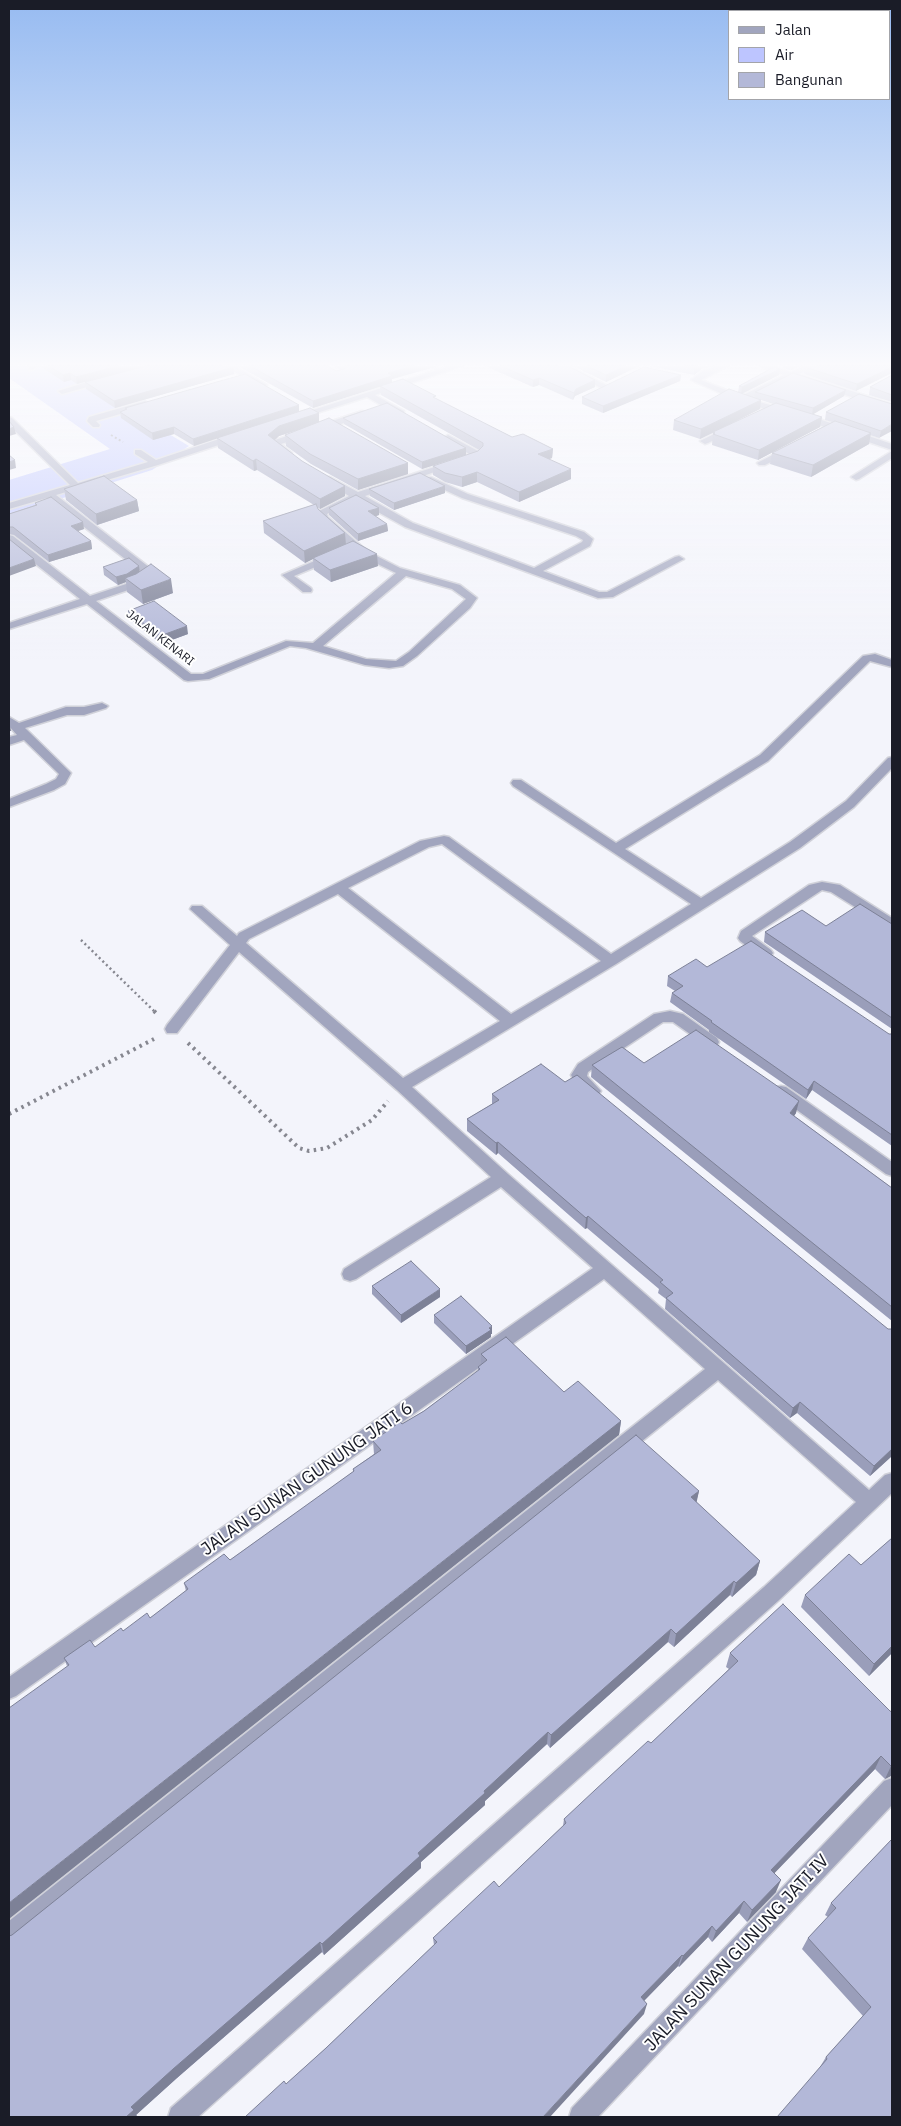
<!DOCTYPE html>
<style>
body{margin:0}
#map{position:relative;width:901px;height:2126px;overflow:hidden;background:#f3f4fb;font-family:"IBM Plex Sans",sans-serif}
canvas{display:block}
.frame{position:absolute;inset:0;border:10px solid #1a1c27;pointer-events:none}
.legend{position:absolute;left:728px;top:10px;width:162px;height:90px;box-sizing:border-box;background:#fff;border:1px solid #a3a4a9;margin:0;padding:6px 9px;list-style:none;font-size:15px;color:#1a1c27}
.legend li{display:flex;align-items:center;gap:10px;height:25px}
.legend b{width:25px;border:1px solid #a3a4a9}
</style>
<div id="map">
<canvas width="901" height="2126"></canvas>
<div class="frame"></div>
<ul class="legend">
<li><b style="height:6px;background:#a1a5be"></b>Jalan</li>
<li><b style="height:14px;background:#bdc5ff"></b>Air</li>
<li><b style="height:14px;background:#b3b8d8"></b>Bangunan</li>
</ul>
</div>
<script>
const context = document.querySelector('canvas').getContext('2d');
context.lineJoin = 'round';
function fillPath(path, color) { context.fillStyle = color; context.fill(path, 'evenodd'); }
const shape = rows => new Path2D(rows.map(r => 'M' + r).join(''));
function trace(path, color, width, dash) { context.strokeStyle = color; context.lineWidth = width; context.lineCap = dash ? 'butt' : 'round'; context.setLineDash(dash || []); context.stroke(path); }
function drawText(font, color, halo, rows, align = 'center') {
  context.font = font + ' "IBM Plex Sans",sans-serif'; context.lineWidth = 4; context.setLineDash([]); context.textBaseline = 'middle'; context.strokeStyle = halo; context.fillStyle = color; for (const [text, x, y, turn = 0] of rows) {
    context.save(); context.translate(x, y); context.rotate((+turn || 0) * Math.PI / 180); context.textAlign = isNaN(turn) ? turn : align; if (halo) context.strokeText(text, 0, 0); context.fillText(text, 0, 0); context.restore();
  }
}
const water = shape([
 [9,366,56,366,189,446,152,470,9,515,9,480,110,449,9,378]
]);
const pathFar2 = shape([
 [111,435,123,442]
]);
const pathFar1 = shape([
 [81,940,155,1012]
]);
const path = shape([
 [154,1011,156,1013],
 [188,1043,299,1148,309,1151,327,1148,372,1120,388,1101],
 [9,1114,154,1039]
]);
const street = shape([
 [29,366,39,366,32,370,29,369,29,366],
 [225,366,235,366,267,385,260,387,225,366],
 [450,366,462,366,375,395,404,411,404,415,398,415,367,397,298,419,295,420,291,417,450,366],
 [559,366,569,366,610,387,603,389,559,366],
 [717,366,728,366,701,380,741,396,784,375,762,368,761,366,772,366,791,372,804,366,814,366,799,374,892,404,892,410,792,378,749,399,816,418,892,444,892,450,810,422,738,401,691,380,704,370,717,366],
 [106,376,109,377,109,381,62,394,58,391,106,376],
 [145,401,149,404,148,406,96,421,100,425,99,427,93,427,87,421,89,417,145,401],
 [362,411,365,412,365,416,281,444,292,453,292,457,286,457,271,445,275,440,362,411],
 [9,417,12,418,78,483,148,462,135,454,135,450,141,450,156,460,234,434,240,434,240,438,158,465,56,495,154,571,155,573,154,575,137,587,96,601,191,674,203,674,286,641,313,643,396,573,359,555,320,520,317,513,319,511,349,496,322,479,324,477,330,477,358,492,471,455,445,440,443,438,448,435,480,452,481,456,365,496,413,523,534,568,582,542,583,540,576,536,462,498,425,481,425,477,431,477,468,494,584,532,593,539,590,546,543,571,599,592,607,592,675,557,679,556,684,559,613,597,598,598,405,527,356,500,327,514,328,517,367,551,400,568,460,585,477,598,470,608,417,656,403,666,389,668,365,665,306,648,290,646,209,679,188,681,184,680,87,604,9,629,9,623,80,599,9,543,9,535,13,536,90,596,129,583,143,573,47,498,9,509,9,503,70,485,9,425,9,417],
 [406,576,452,589,466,599,409,652,396,661,366,659,323,646,406,576],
 [730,426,733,427,733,431,708,443,705,444,700,441,730,426],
 [790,446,793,447,793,451,765,465,759,465,757,463,790,446],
 [892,451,892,458,859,479,856,480,851,477,892,451],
 [333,553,338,556,337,558,294,576,311,588,312,590,311,592,303,592,282,575,333,553],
 [875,654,892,660,892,667,870,661,768,761,625,849,701,898,790,842,846,801,888,758,892,757,892,768,854,807,800,848,616,964,412,1087,508,1174,869,1490,885,1475,892,1473,892,1493,778,1601,198,2117,168,2117,171,2108,764,1587,856,1502,718,1380,17,1944,9,1948,9,1921,705,1369,604,1279,16,1696,9,1699,9,1677,593,1268,501,1187,356,1279,350,1281,344,1279,342,1274,344,1269,491,1177,397,1090,239,952,177,1033,167,1033,165,1029,167,1025,230,945,190,909,192,906,202,906,237,936,239,933,420,841,444,836,449,837,611,954,691,904,513,786,511,783,513,780,521,780,616,843,760,755,863,656,875,654],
 [442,844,601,961,511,1014,348,888,429,847,442,844],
 [338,894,500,1021,403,1078,246,943,249,939,338,894],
 [102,703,108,706,106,708,84,715,67,715,25,728,71,773,65,784,54,790,9,807,9,799,46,784,56,779,59,774,24,740,9,745,9,737,17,735,9,726,9,717,19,723,66,707,84,707,102,703],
 [822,882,840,885,892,918,892,928,887,927,831,892,822,890,752,936,771,950,773,953,771,956,761,956,740,941,738,938,741,931,809,885,822,882],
 [670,1011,683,1014,717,1038,719,1042,717,1046,712,1047,707,1046,673,1022,663,1022,588,1072,587,1076,601,1091,598,1095,593,1096,588,1095,575,1082,571,1075,578,1064,654,1014,670,1011],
 [781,1086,786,1087,892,1162,892,1176,886,1174,776,1095,773,1091,776,1087,781,1086],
 [892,1778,892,1805,598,2117,569,2117,572,2108,884,1781,892,1778]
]);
const wall = shape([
 [40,366,145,366,77,384,71,380,64,382],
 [238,366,328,366,336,371,340,370,335,366,438,366,392,379,392,383,436,399,512,437,553,449,552,458,549,459,571,479,519,502,477,482,462,487,445,482,433,475,433,466,478,451,479,450,381,395,380,386,313,408],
 [485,366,568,366,595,387,575,396,573,400,539,385,533,387],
 [573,366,639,366,606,382],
 [650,366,715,366,703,368,694,375],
 [783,366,800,366,791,370,783,368],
 [892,366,856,391,804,374,805,367],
 [234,367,234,374,115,408,86,389,85,382],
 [780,369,779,375,742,394,754,398,755,392,844,396,813,414,822,417,820,427,758,460,712,445,713,433,700,439,673,430,674,420,738,392,739,386],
 [761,400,773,404,723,428,760,409],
 [681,375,680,381,603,413,582,404,582,397],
 [892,375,892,402,869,395,870,387],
 [892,404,879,438,870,435,869,444,811,477,770,464,772,453,832,422,825,420,826,412],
 [125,408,299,412,319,422,408,463,408,474,358,490,311,464,286,446,285,435,305,428,279,436,275,440,345,496,320,509,317,507,346,544,378,566,331,582,314,570,313,559,305,563,264,533,263,521,314,505,257,470,254,471,218,448,217,438,194,446,174,434,153,440,121,418,120,412,125,410],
 [343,418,466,448,466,455,422,469,344,424],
 [64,489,137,500,139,511,97,525,66,500],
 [369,489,445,493,394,510,370,496],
 [35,503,84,529,78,531,91,541,92,549,49,562,14,535,9,534,9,514,35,505],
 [329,508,379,515,375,516,387,524,388,531,358,541,329,515],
 [103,567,140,571,173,593,143,604,127,592,126,582,118,585,104,575],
 [128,611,188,634,161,644,129,618],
 [892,924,892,1029,764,942,765,932,826,926],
 [707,967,889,1034,892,1034,892,1146,812,1090,806,1099,709,1032,709,1030,670,1002,672,993,675,991,667,986,668,976],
 [644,1063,796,1113,794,1116,892,1188,892,1321,591,1077,592,1065],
 [492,1094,888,1329,892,1329,892,1456,870,1476,797,1413,790,1418,665,1309,666,1299,658,1293,659,1289,587,1228,585,1229,498,1153,496,1155,467,1131,467,1119,492,1104],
 [372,1286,440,1297,401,1323,372,1294],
 [434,1315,492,1334,491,1334,491,1337,466,1354,434,1323],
 [481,1354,564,1392,621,1421,619,1435,67,1666,64,1658,95,1647,123,1631,150,1618,186,1591,184,1583,230,1560,353,1472,353,1469,374,1454,373,1441,402,1424,424,1411,478,1371,478,1367,481,1364],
 [699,1491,696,1502,760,1561,756,1575,732,1597,730,1595,674,1647,668,1642,550,1748,547,1744,485,1801,485,1805,421,1862,421,1868,324,1955,322,1952,177,2078,136,2115,138,2117,9,2117,12,1935],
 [892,1538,892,1653,869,1676,801,1607,805,1595,861,1565],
 [730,1653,892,1712,892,1777,891,1776,885,1779,875,1769,774,1873,776,1892,747,1922,739,1913,712,1942,708,1937,679,1967,678,1966,644,2001,644,2014,286,2084,326,2048,434,1945,433,1938,499,1887,563,1826,564,1819,651,1743,729,1669,726,1667],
 [892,1839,892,2117,820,2067,826,2057,863,2016,802,1949,808,1938,828,1917,825,1915,831,1903]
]);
const shadedWall = shape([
 [118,366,145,366,77,384,76,377],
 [414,366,438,366,392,379,392,383,313,408,313,401,388,373],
 [626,366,639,366,606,382,606,375],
 [698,366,715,366,703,368,694,375,694,368],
 [792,366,800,366,791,370],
 [234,367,234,374,115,408,114,401],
 [892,367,892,373,856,391,857,384],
 [780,369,779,375,741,394,742,387],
 [70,373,71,380,64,382,63,375],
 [681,375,680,381,603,413,603,406],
 [539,378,539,385,533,387,533,380],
 [595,380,595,387,575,396,573,400,574,393,576,389],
 [846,390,844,396,812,415,813,408],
 [761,400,760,409,700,439,701,429],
 [299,405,299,412,194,446,193,439],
 [319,413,319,423,279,436,269,445,268,435,279,426],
 [822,417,820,427,758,460,759,450],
 [892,424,892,431,879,438,881,431],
 [14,427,16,434,9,436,9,429],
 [174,427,174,434,153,440,152,433],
 [871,433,869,444,811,477,813,465],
 [466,448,466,455,422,469,422,462],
 [553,449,552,458,537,464,538,454],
 [256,459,257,470,254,471,253,461],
 [15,460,16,468,9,470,9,462],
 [408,463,408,474,358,490,358,479],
 [571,469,571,479,519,502,519,492],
 [477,472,477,482,462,487,462,477],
 [345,486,345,496,320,509,320,499],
 [445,486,445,493,394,510,394,503],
 [137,500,139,511,97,525,96,514],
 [379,508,379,515,368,519,368,511],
 [83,522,84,529,72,533,71,526],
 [387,524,388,531,358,541,358,534],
 [345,533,346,545,313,558,313,559,305,563,304,551],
 [91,541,92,549,49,562,48,555],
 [377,554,378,566,331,582,330,570],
 [34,559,36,566,9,576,9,568],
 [139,566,140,573,125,578,126,582,118,585,116,577],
 [171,579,173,593,143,604,141,590],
 [187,626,188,634,161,644,160,636],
 [9,722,11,731,9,731],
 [814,1081,812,1090,806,1099,808,1090],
 [799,1101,796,1113,788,1125,790,1113],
 [498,1142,498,1153,496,1155,496,1143],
 [588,1216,587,1228,585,1229,586,1218],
 [440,1289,440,1297,401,1323,401,1315],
 [492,1326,492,1334,491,1334,491,1337,466,1354,466,1346],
 [800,1402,797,1413,790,1418,793,1408],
 [621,1421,619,1435,9,1919,9,1903],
 [892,1449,892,1456,870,1476,874,1466],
 [699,1491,696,1505,691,1497],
 [760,1561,756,1575,732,1597,736,1583],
 [734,1581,730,1595,674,1647,676,1634],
 [671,1629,668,1642,550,1748,551,1735],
 [892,1646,892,1653,869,1676,874,1664],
 [548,1732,547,1744,485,1801,485,1805,421,1862,421,1868,324,1955,322,1944,484,1791],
 [881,1756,875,1769,766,1882,771,1870],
 [891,1766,892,1766,892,1774,891,1776,885,1779],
 [781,1880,776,1892,747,1922,752,1910],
 [744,1901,739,1913,712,1942,716,1931],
 [712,1926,708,1937,679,1967,683,1956],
 [320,1942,322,1952,177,2078,136,2115,138,2117,126,2117,131,2107,173,2069],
 [682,1955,678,1966,638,2007,641,1997],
 [647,2004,644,2014,550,2117,543,2117]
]);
const building = shape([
 [49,366,118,366,76,377,70,373,63,375,49,366],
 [146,366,231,366,234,367,114,401,85,382,146,366],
 [250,366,328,366,336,371,344,369,346,367,344,366,414,366,388,373,392,376,313,401,250,366],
 [501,366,568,366,595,380,576,389,574,393,539,378,533,380,501,366],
 [587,366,626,366,606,375,587,366],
 [683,366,698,366,694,368,683,366],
 [807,366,892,366,892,367,857,384,805,367,807,366],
 [644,367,681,375,603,406,582,397,644,367],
 [774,367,780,369,742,387,739,386,774,367],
 [793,373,846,390,813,408,755,392,793,373],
 [245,374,299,405,193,439,174,427,152,433,120,412,127,409,125,408,245,374],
 [892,375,892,395,870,387,892,375],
 [403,379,436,396,433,397,512,437,523,434,553,449,538,454,571,469,519,492,477,472,462,477,445,473,433,466,478,451,483,446,483,443,380,386,403,379],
 [729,389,761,400,701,429,674,420,729,389],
 [859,394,892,404,892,424,881,431,826,412,859,394],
 [387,403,466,448,422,462,343,418,387,403],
 [776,403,822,417,759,450,713,434,715,433,713,432,776,403],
 [310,408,319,413,279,426,268,435,302,461,345,486,320,499,256,459,253,461,217,438,310,408],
 [329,418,408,463,358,479,310,454,285,435,329,418],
 [9,421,14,427,9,429,9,421],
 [835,421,871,433,813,465,772,453,835,421],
 [9,455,15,460,9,462,9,455],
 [420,473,445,486,394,503,369,489,420,473],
 [104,476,137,500,96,514,64,489,104,476],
 [356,495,379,508,368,511,387,524,358,534,329,508,356,495],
 [51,497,83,522,71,526,91,541,48,555,13,527,9,527,9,514,37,505,35,503,51,497],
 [316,504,318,509,345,533,304,551,263,521,316,504],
 [9,539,34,559,9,568,9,539],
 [353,541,377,554,330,570,313,558,353,541],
 [129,558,139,566,127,574,116,577,103,567,129,558],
 [151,564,171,579,141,590,125,578,136,574,151,564],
 [154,601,187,626,160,636,128,611,154,601],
 [860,904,892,924,892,1018,765,932,802,910,826,926,860,904],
 [751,941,889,1034,892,1034,892,1135,814,1081,808,1090,711,1022,712,1021,672,993,683,986,668,976,696,959,707,967,751,941],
 [696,1030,799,1101,790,1113,892,1188,892,1307,592,1065,622,1047,644,1063,696,1030],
 [541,1064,565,1082,577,1075,888,1329,892,1329,892,1449,874,1466,800,1402,793,1408,666,1298,673,1293,660,1282,663,1280,588,1216,586,1218,498,1142,496,1143,467,1119,499,1100,492,1094,541,1064],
 [411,1261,440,1289,401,1315,372,1286,411,1261],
 [461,1296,492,1326,489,1328,491,1330,466,1346,434,1315,461,1296],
 [506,1337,564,1392,578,1381,621,1421,9,1903,9,1708,69,1665,64,1658,90,1640,95,1647,121,1628,123,1631,147,1613,150,1618,188,1589,184,1583,224,1554,230,1560,354,1471,353,1469,381,1450,373,1441,400,1422,402,1424,424,1411,480,1369,478,1367,487,1360,481,1354,506,1337],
 [636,1435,699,1491,691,1497,760,1561,736,1583,734,1581,676,1634,671,1629,551,1735,548,1732,484,1791,485,1793,418,1853,420,1856,322,1944,320,1942,173,2069,131,2107,134,2110,126,2117,9,2117,9,1936,12,1935,636,1435],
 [892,1538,892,1646,874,1664,805,1595,849,1554,861,1565,892,1538],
 [783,1604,890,1711,892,1712,892,1766,891,1766,881,1756,771,1870,781,1880,752,1910,744,1901,716,1931,712,1926,683,1956,682,1955,641,1997,647,2004,543,2117,245,2117,284,2081,286,2084,326,2048,437,1942,433,1938,494,1881,499,1887,566,1823,564,1819,595,1790,648,1741,651,1743,738,1661,730,1653,783,1604],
 [892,1839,892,2117,777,2117,827,2059,826,2057,871,2007,808,1938,836,1908,831,1903,892,1839]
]);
const farStreetnames = [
 ["JALAN KENARI",160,638,38]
];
const nearStreetnames = [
 ["JALAN SUNAN GUNUNG JATI 6",307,1479,-35],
 ["JALAN SUNAN GUNUNG JATI IV",737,1953,-47]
];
fillPath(water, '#bdc5ff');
trace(street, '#d0d1d9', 3);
trace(pathFar2, '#868790', 2, [2, 2.5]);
trace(pathFar1, '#868790', 2.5, [2, 3]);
trace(path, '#868790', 4, [2.5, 4.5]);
fillPath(street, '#a1a5be');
fillPath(wall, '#9a9eba');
fillPath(shadedWall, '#7d8197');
fillPath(building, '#b3b8d8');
trace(building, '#7d8197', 1);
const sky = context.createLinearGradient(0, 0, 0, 663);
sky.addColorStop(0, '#97bbf1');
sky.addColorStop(0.55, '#fafafd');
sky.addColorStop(1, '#fafafd00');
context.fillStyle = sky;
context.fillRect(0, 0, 901, 663);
drawText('12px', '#1a1c27', '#fff', farStreetnames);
drawText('18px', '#1a1c27', '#fff', nearStreetnames);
</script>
